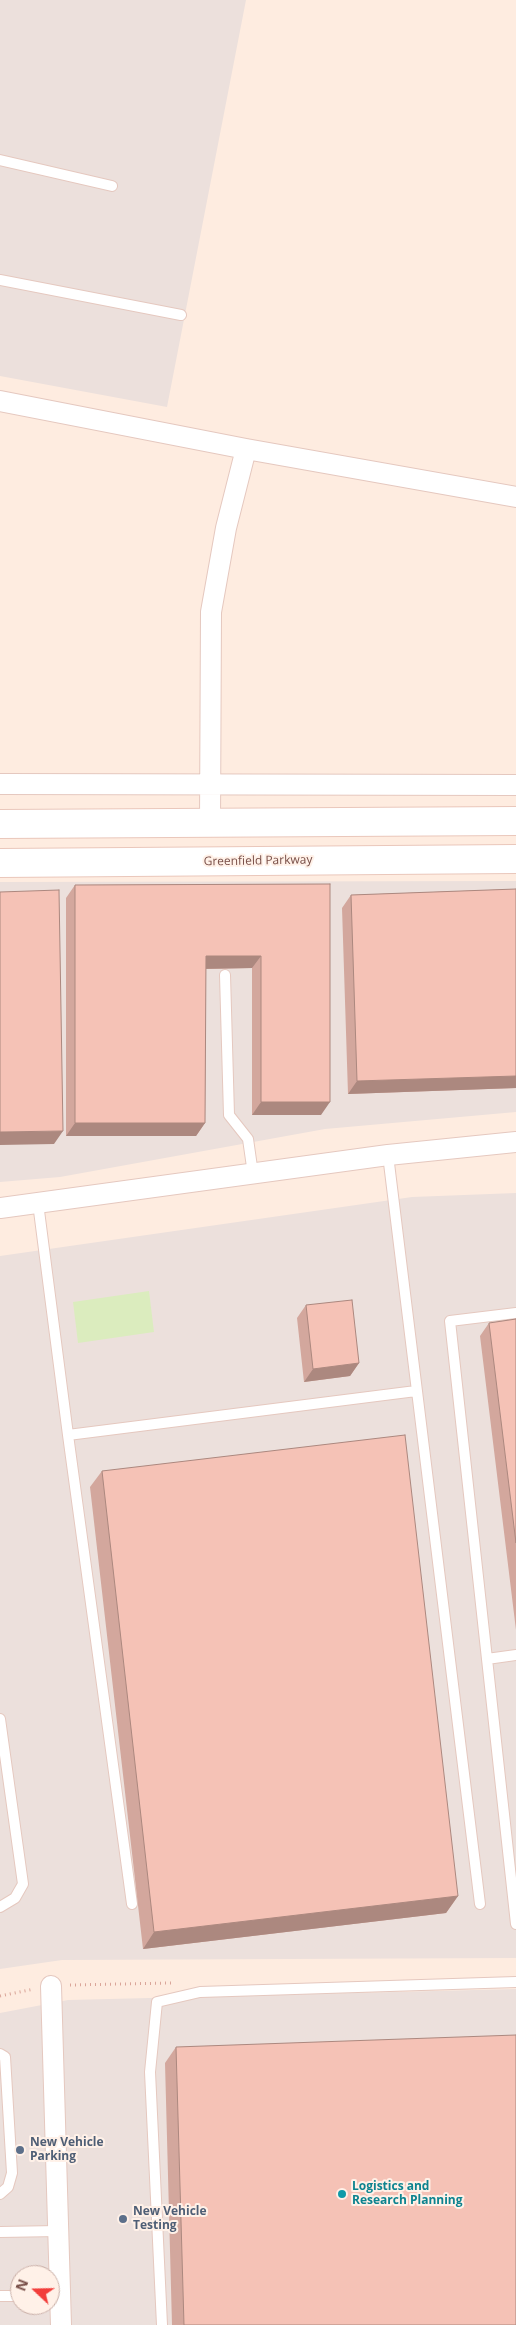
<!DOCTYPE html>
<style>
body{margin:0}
#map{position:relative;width:516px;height:2325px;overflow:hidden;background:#feece0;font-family:"Open Sans",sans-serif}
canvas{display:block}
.north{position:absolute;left:10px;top:2265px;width:50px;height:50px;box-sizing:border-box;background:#fff1e8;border:1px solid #c9afa7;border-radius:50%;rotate:291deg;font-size:14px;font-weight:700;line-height:20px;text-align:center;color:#774d46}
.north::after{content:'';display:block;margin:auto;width:18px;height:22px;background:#f23e3b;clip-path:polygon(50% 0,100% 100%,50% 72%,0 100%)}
</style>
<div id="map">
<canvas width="516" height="2325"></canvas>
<div class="north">N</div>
</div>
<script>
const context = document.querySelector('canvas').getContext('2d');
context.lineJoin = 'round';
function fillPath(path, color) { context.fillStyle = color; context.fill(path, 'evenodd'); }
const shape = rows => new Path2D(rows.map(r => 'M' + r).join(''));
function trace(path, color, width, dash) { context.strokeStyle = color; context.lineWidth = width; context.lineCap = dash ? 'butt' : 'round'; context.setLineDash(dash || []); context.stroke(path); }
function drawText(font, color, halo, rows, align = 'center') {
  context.font = font + ' "Open Sans",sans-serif'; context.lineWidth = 4; context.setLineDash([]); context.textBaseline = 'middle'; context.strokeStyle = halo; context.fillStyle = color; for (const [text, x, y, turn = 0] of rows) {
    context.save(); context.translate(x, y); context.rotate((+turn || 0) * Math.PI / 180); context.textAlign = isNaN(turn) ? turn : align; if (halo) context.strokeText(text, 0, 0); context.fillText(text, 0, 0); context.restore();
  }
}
const industrial = shape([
 [0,0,246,0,167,407,0,376],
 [516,881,516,1112,325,1129,60,1177,0,1182,0,882],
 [516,1193,516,1958,62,1960,0,1969,0,1256,412,1197],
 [516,1989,516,2325,0,2325,0,2013,68,2000],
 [20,2275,50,2275,50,2305,20,2305]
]);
const green = shape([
 [149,1291,154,1332,78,1343,73,1302]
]);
const path = shape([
 [70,1985,171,1983],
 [0,1996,34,1989]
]);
const service = shape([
 [0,160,112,186],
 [0,280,181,315],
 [225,975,229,1115,248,1139,253,1174],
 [388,1155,480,1904],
 [38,1203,68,1435],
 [516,1313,450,1321,516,1924],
 [487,1659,516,1655],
 [0,1719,23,1884,15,1898,0,1907],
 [132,1904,68,1435,416,1391],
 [0,2054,5,2057,12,2173,8,2187,0,2194],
 [0,2232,58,2231],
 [0,2296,20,2296],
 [162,2325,150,2072,157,2002,200,1992,516,1982]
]);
const minor = shape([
 [0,401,246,449,516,497],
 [0,784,516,785],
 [210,823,211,612,226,528,246,449],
 [0,1208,388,1155,516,1142],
 [51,1986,61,2325]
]);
const secondary = shape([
 [0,824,516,821],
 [0,863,516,859]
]);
const wall = shape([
 [330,884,321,1115,252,1115,252,968,206,969,205,1123,196,1136,66,1136,66,898,75,885],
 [516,889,516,1088,348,1094,342,908,351,895],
 [306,1305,359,1363,350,1376,304,1382,297,1318],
 [516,1319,516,1630,480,1336,489,1323],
 [102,1471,458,1896,446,1913,143,1949,90,1487],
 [176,2047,516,2325,172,2325,165,2063]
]);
const shadedWall = shape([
 [206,956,261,956,252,968,197,969],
 [516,1076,516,1088,348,1094,357,1081],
 [261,1102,330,1102,321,1115,252,1115],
 [75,1123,205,1123,196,1136,66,1136],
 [63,1131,54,1144,0,1145,0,1132],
 [359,1363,350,1376,304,1382,313,1369],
 [458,1896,446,1913,143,1949,154,1932]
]);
const building = shape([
 [330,884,330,1102,261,1102,261,956,206,956,205,1123,75,1123,75,885,330,884],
 [516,889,516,1076,357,1081,351,895,516,889],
 [59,890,63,1131,0,1132,0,892,59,890],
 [352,1300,359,1363,313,1369,306,1305,352,1300],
 [516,1319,516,1543,489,1323,516,1319],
 [405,1435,458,1896,154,1932,102,1471,405,1435],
 [516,2035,516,2325,184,2325,176,2047,516,2035]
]);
const markers = [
 [20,2150,5,"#5c6f8a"],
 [342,2194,5,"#0f9aa8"],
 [123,2219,5,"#5c6f8a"]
];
const streetNames = [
 ["Greenfield Parkway",258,861,-1]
];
const serviceNames = [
 ["New Vehicle",30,2143],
 ["Parking",30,2157],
 ["New Vehicle",133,2212],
 ["Testing",133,2226]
];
const cultureNames = [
 ["Logistics and",352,2187],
 ["Research Planning",352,2201]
];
fillPath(industrial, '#ece0dc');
fillPath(green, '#dbecbe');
trace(service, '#e5c8bf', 12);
trace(minor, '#e5c8bf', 22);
trace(secondary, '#eac7bb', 30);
trace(path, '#daa599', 3, [1, 4]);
trace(service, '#fff', 10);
trace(minor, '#fff', 20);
trace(secondary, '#fff', 28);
fillPath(wall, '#d3a79d');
fillPath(shadedWall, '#ac887f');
fillPath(building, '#f5c2b6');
trace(building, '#ac887f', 1);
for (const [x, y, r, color] of markers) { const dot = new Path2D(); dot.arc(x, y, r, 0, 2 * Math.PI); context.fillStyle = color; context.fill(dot); trace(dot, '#fff1e8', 2); }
drawText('12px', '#774d46', '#fff1e8', streetNames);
drawText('bold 12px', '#4e5e75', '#fff1e8', serviceNames, 'left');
drawText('bold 12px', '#0d838f', '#fff1e8', cultureNames, 'left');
</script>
